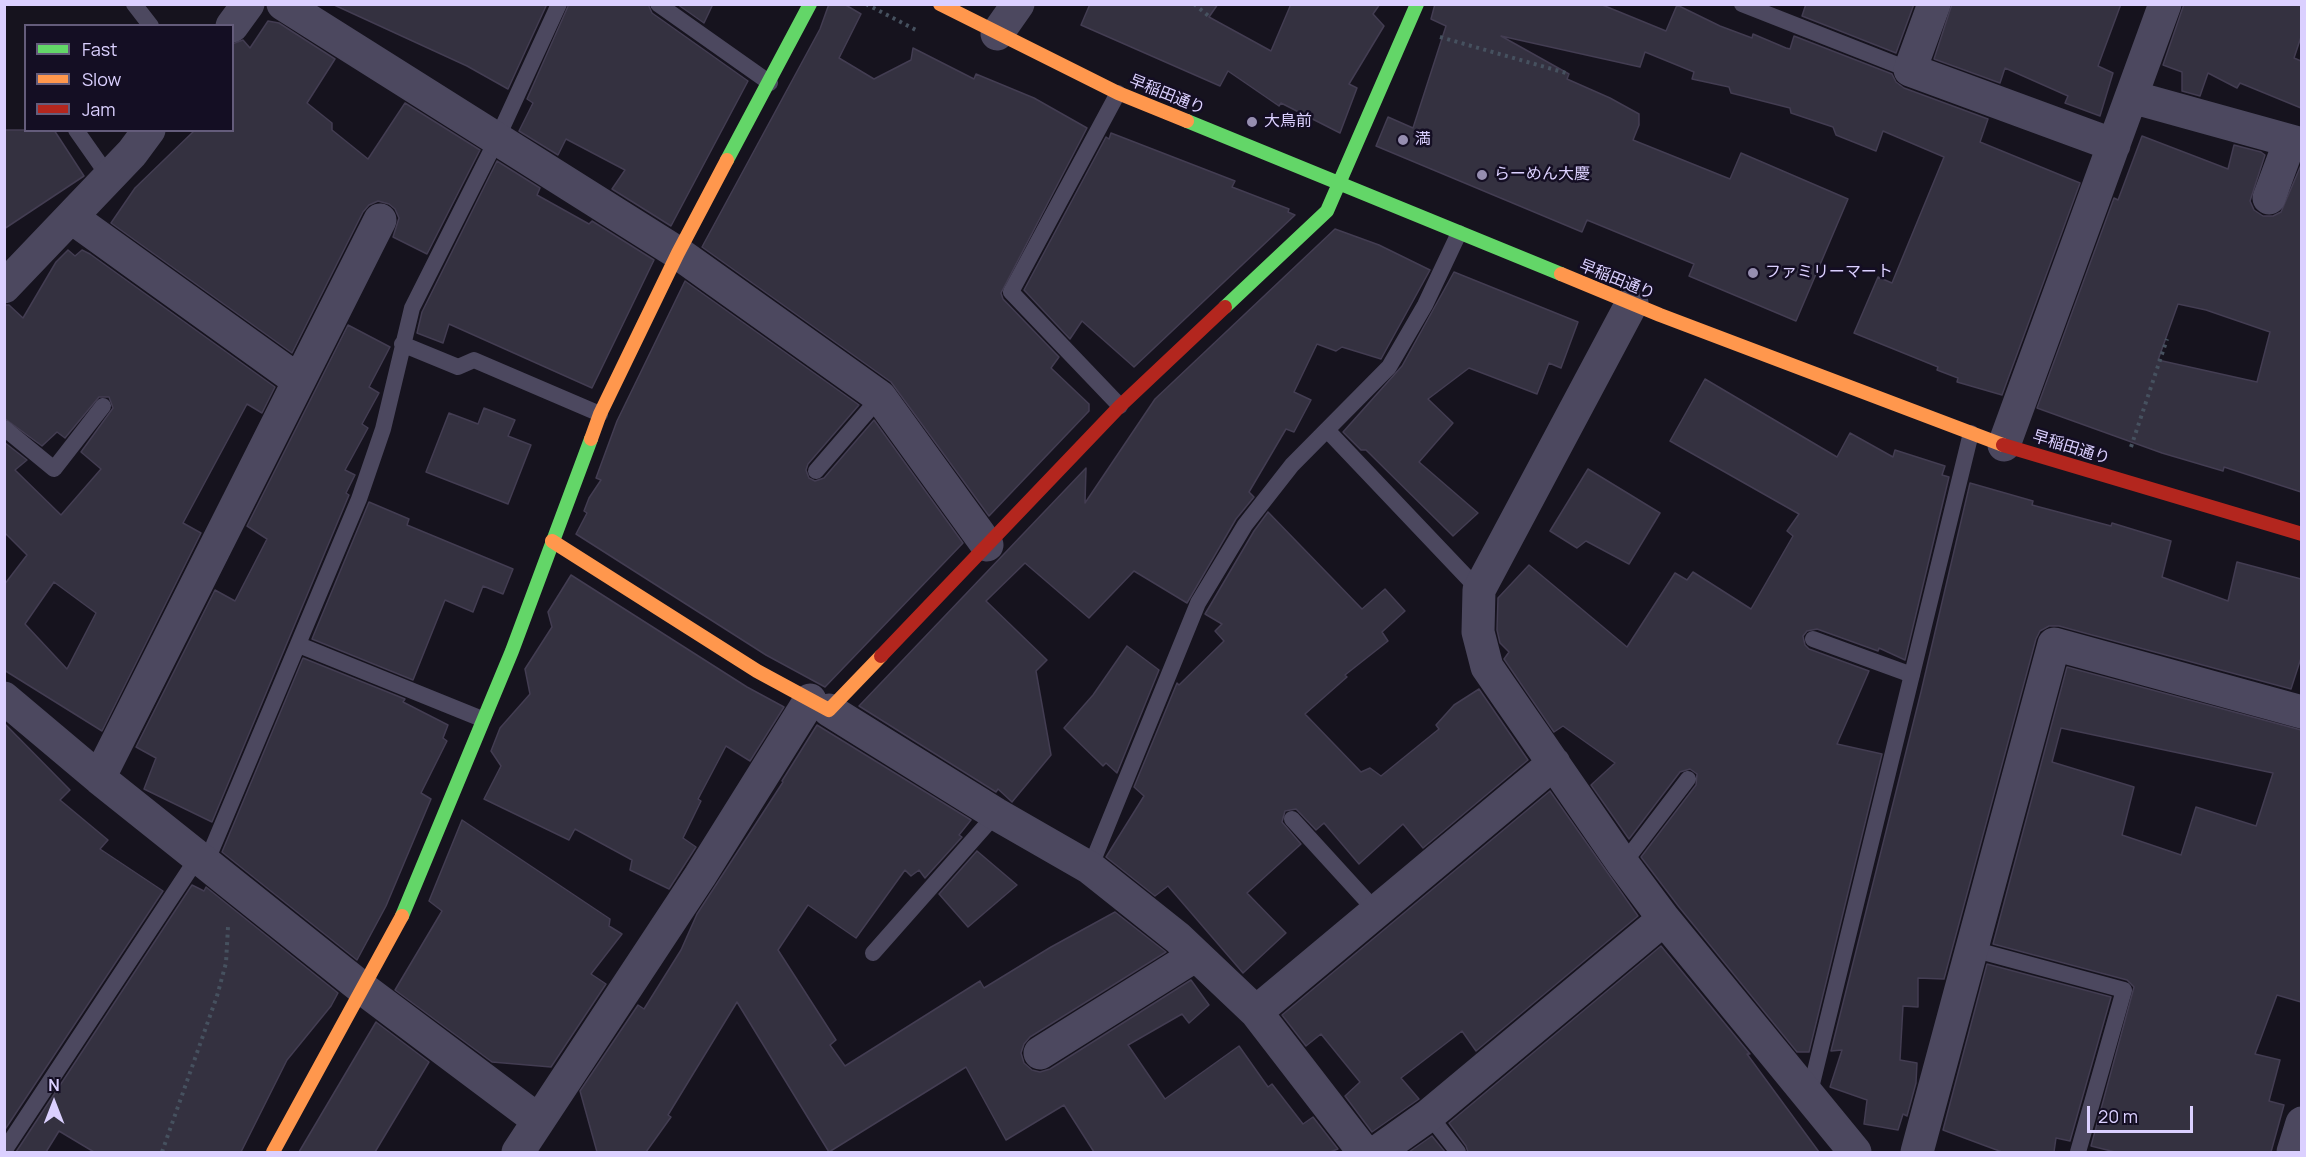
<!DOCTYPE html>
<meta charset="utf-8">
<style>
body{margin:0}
#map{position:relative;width:2306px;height:1157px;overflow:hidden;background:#16131e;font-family:Manrope,sans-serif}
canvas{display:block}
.frame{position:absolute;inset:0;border:6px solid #dbd0ff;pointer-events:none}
.legend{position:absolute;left:24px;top:24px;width:210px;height:108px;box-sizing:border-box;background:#140e23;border:2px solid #645c7b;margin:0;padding:8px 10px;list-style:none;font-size:18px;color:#dbd0ff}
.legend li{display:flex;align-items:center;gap:12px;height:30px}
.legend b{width:30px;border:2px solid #645c7b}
.north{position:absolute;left:24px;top:1073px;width:60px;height:60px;-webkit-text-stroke:4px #140e23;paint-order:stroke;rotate:0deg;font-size:16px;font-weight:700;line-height:24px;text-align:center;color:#dbd0ff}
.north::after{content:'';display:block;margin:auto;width:21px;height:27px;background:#dbd0ff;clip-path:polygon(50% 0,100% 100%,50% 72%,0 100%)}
.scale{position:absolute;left:2087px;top:1106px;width:106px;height:27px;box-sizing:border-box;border:3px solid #dbd0ff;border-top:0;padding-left:8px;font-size:18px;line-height:21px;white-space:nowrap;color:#dbd0ff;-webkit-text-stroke:4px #140e23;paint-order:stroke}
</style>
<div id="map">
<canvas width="2306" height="1157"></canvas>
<div class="frame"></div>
<ul class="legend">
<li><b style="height:8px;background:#63d668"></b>Fast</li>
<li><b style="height:8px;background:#ff974d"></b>Slow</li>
<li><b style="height:8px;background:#b3261e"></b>Jam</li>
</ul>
<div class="north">N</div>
<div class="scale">20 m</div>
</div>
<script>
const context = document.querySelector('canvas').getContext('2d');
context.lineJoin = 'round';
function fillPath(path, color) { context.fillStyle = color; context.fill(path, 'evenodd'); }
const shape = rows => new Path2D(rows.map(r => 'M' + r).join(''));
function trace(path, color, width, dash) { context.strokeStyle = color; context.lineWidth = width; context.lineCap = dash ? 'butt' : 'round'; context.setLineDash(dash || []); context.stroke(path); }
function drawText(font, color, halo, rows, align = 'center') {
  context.font = font + ' Manrope,"Noto Sans JP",sans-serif'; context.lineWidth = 5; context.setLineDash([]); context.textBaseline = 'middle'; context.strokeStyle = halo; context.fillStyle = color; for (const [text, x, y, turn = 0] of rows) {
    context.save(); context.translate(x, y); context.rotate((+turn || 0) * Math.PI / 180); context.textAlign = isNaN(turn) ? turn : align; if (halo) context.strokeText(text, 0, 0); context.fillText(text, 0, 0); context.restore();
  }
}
const building = shape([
 [332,4,547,4,508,89,467,66,332,4],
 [569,4,648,4,652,13,748,81,671,226,612,189,625,170,566,139,558,155,519,131,533,103,527,99,569,4],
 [677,4,713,4,704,23,677,4],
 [829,4,844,4,861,14,839,58,874,79,911,60,913,48,974,79,976,74,1034,98,1087,128,1001,293,1003,299,1059,357,1051,368,1089,404,1089,411,989,516,891,382,702,247,820,29,829,4],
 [1090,4,1218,4,1209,17,1271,51,1291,4,1380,4,1373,14,1384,26,1349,84,1357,88,1340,133,1281,103,1279,106,1228,71,1220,86,1081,25,1090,4],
 [1435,4,1600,4,1666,31,1677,5,1720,26,1752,38,1753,34,1786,48,1790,49,1794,36,1892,74,1896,82,1904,88,1988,119,1980,142,2080,183,2002,395,1957,382,1958,378,1937,370,1938,367,1854,333,1878,277,1892,283,1944,157,1883,131,1876,151,1836,135,1833,127,1791,113,1790,108,1731,93,1729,87,1692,79,1694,72,1645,52,1640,67,1501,36,1569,74,1567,79,1610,98,1639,114,1639,125,1633,140,1730,179,1741,153,1848,199,1796,321,1689,276,1694,264,1587,220,1582,232,1376,146,1388,117,1413,128,1446,26,1431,19,1435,4],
 [1806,4,1914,4,1896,53,1802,16,1806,4],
 [1952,4,2121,4,2098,66,2113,73,2100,116,2065,103,2068,96,2005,68,2000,83,1934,59,1952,4],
 [2184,4,2301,4,2301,37,2294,58,2301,61,2301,108,2240,83,2237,88,2208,73,2200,96,2182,91,2182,72,2163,65,2184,4],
 [268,21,279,23,335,59,307,103,332,123,332,130,368,159,405,103,480,150,427,254,393,237,399,218,395,209,389,204,378,201,369,205,363,212,292,353,111,223,135,188,195,130,232,130,232,44,243,40,250,48,268,21],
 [4,130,54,130,84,176,4,229,4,130],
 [1111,133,1235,181,1232,187,1289,209,1288,212,1295,215,1134,367,1082,321,1070,339,1024,290,1106,137,1109,139,1111,133],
 [2142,136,2228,169,2234,145,2261,152,2265,155,2250,201,2254,210,2263,216,2273,216,2281,212,2301,165,2301,492,2224,467,2223,471,2162,453,2037,408,2114,198,2118,200,2142,136],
 [2178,304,2206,310,2270,332,2257,382,2158,360,2178,304],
 [497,161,540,188,537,195,589,224,592,221,654,260,592,388,449,324,443,343,417,333,422,312,497,161],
 [1335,229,1379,245,1430,270,1381,359,1342,347,1336,351,1317,344,1294,392,1311,400,1294,432,1286,429,1249,492,1254,497,1236,519,1187,603,1134,571,1089,618,1025,563,986,601,1047,660,1036,671,1051,755,1012,802,998,789,996,792,859,706,1086,468,1085,503,1155,399,1335,229],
 [68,250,75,256,82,250,90,254,275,387,262,413,247,404,183,523,201,533,102,731,4,670,4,585,27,555,4,532,4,442,27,460,15,470,61,515,101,469,81,452,113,408,109,397,99,397,65,438,57,432,42,446,4,418,4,305,9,305,23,318,56,262,68,250],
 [54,582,96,613,67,669,25,624,54,582],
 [1454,272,1578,322,1561,368,1549,363,1537,394,1469,368,1428,399,1453,423,1419,462,1478,513,1453,536,1366,450,1361,450,1343,432,1402,366,1454,272],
 [685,281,859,405,808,464,806,470,809,478,815,481,824,478,874,420,963,543,825,687,766,655,576,534,587,513,584,511,589,498,601,480,596,478,617,421,685,281],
 [348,325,390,347,369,387,379,393,362,424,368,428,345,470,355,475,346,493,349,495,212,822,144,789,156,758,136,747,215,590,235,601,267,539,247,526,348,325],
 [1705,379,1837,457,1850,433,1893,457,1895,450,1945,466,1942,475,1949,477,1905,660,1879,648,1878,651,1817,629,1807,631,1803,636,1805,645,1809,649,1869,671,1837,744,1882,754,1809,1052,1797,1052,1679,907,1641,857,1696,785,1697,774,1690,769,1680,772,1629,839,1591,785,1615,763,1563,726,1554,732,1504,659,1509,652,1500,643,1497,630,1498,598,1529,565,1627,647,1675,573,1687,580,1693,572,1751,609,1793,536,1787,531,1799,514,1670,441,1705,379],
 [484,408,515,420,508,436,531,445,508,504,426,472,449,413,478,424,484,408],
 [1588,469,1660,513,1629,564,1586,541,1577,548,1550,531,1588,469],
 [1970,483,2033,501,2032,505,2111,526,2112,523,2171,541,2162,577,2228,601,2237,562,2301,579,2301,658,2291,689,2059,626,2049,626,2040,631,2036,639,1944,979,1918,978,1918,1007,1903,1006,1900,1060,1917,1063,1916,1083,1907,1116,1903,1114,1898,1130,1864,1124,1867,1100,1830,1087,1842,1050,1831,1051,1921,692,1970,483],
 [369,502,409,519,407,525,513,569,503,594,483,586,473,612,445,600,413,680,312,639,369,502],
 [1268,512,1362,609,1385,589,1405,611,1382,632,1388,641,1345,675,1347,677,1305,714,1361,772,1370,768,1381,776,1439,729,1436,725,1454,705,1479,689,1528,760,1423,848,1403,824,1359,864,1324,823,1316,830,1296,809,1285,811,1282,822,1301,844,1247,893,1286,933,1243,973,1168,886,1155,896,1106,857,1144,796,1134,787,1177,683,1179,685,1224,641,1215,631,1222,624,1205,614,1254,531,1268,512],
 [571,575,747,687,784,707,750,761,726,746,698,799,701,801,683,838,696,847,669,889,630,870,632,860,575,829,569,840,484,799,501,766,491,751,500,728,530,694,525,669,552,627,548,612,571,575],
 [1127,646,1159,670,1117,773,1106,763,1103,766,1064,728,1093,695,1127,646],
 [303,658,405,699,403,702,448,725,443,738,447,741,421,793,431,799,386,906,357,960,222,852,303,658],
 [2067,667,2301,730,2301,1002,2277,995,2255,1054,2280,1060,2269,1101,2284,1105,2271,1152,2115,1152,2091,1146,2134,987,2127,980,1993,944,2067,667],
 [2061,728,2273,773,2256,826,2196,807,2181,855,2122,835,2134,787,2052,762,2061,728],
 [4,723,70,790,60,800,108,840,100,849,163,891,4,1131,4,723],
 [817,725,971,820,959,835,962,837,925,878,919,870,911,876,905,870,856,938,808,905,778,950,836,1040,830,1045,845,1066,980,981,984,988,1051,947,1115,912,1166,952,1030,1037,1024,1044,1021,1053,1024,1063,1032,1070,1040,1072,1050,1069,1191,980,1209,1005,1189,1023,1182,1014,1128,1045,1165,1099,1239,1046,1268,1087,1272,1084,1303,1124,1313,1117,1338,1149,1330,1152,1094,1152,1064,1105,1006,1140,966,1067,829,1152,737,1002,668,1115,671,1117,646,1152,597,1152,580,1091,638,1005,644,1009,681,950,697,914,783,782,782,781,817,725],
 [1550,791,1638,916,1476,1051,1462,1031,1401,1078,1419,1099,1372,1132,1345,1096,1360,1082,1321,1034,1306,1046,1282,1015,1550,791],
 [462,820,610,919,609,926,622,934,591,974,606,984,551,1067,492,1062,395,990,442,911,429,901,462,820],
 [977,851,1017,885,968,927,939,894,977,851],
 [192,885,204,891,206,887,338,993,331,1006,287,1060,241,1152,94,1152,59,1131,46,1152,16,1152,192,885],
 [1661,946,1750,1054,1747,1054,1819,1152,1468,1152,1466,1146,1449,1123,1661,946],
 [1987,964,2111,997,2070,1141,2056,1138,2054,1152,2002,1152,1943,1130,1987,964],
 [376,1022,429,1062,375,1152,299,1152,376,1022],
 [1432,1136,1445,1152,1409,1152,1432,1136]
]);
const path = shape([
 [866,4,916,30],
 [1194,4,1211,18],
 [1440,37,1566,73],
 [2131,447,2167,339],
 [162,1152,217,996,226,963,228,927]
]);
const lane = shape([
 [134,4,151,26],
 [658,4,770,83],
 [1742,4,1910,70],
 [1118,93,1011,292,1120,406],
 [76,130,109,177],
 [402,344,458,367,474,360,600,414],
 [4,428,54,469,103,406],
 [1327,430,1479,590],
 [816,471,880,397],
 [1813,639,1912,675],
 [299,645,482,719],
 [1292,819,1377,912],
 [206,863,359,499,383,429,412,308,497,139,559,4],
 [1623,864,1688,779],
 [1090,868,1198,603,1245,525,1292,465,1389,367,1425,305,1459,233],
 [1972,949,2124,990,2078,1152],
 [873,953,996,814],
 [1809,1096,1971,433],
 [1429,1115,1458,1152],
 [4,1151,198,857]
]);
const street = shape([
 [283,4,678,253,880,397,987,545],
 [1934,4,1910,70,2114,145],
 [232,26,248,4],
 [997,34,1018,4],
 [2132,97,2302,144],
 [2269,198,2290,141],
 [71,217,299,381],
 [4,287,132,153,149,130],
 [1632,303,1479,590,1478,632,1487,667,1623,864,1664,919,1855,1152],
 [2004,445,2165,4],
 [4,698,99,778,362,988,538,1120],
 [829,710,996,814,1090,868,1178,938,1256,1012,1364,1152],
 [99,778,380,220],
 [1256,1012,1554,763],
 [1040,1053,1196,955],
 [518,1152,700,876,810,700],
 [1377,1152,1429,1115,1664,919],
 [1917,1152,2054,644,2302,712],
 [2293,1152,2302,1123]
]);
const fast = shape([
 [1187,121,1561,274],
 [727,160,810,4],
 [1225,307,1327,211,1417,4],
 [402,916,512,651,591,439]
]);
const slow = shape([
 [940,4,1118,93,1187,121],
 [1561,274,1660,315,2003,445],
 [591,439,600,414,678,253,727,160],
 [552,541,757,671,829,710,881,656],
 [273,1152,402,916]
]);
const jam = shape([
 [2003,445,2302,534],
 [881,656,1120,406,1225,307]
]);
const markers = [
 [1252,122,6,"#968eb0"],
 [1403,140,6,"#968eb0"],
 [1482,175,6,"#968eb0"],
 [1753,273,6,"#968eb0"]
];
const streetNames = [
 ["早稲田通り",1167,95,22],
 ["早稲田通り",1617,280,22],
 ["早稲田通り",2071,448,17]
];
const poiNames = [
 ["大鳥前",1264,122],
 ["満",1415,140],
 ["らーめん大慶",1494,175],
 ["ファミリーマート",1765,273]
];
fillPath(building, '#343140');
trace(building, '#433d52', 1.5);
trace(path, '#46515f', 4, [3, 4.5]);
trace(lane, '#4c485f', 16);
trace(street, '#4c485f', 33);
trace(fast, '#63d668', 14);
trace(slow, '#ff974d', 14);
trace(jam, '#b3261e', 14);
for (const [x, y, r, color] of markers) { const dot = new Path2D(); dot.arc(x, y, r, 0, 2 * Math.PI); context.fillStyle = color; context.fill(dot); trace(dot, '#140e23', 2); }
drawText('16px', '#dbd0ff', '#140e23', streetNames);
drawText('16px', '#dbd0ff', '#140e23', poiNames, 'left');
</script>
